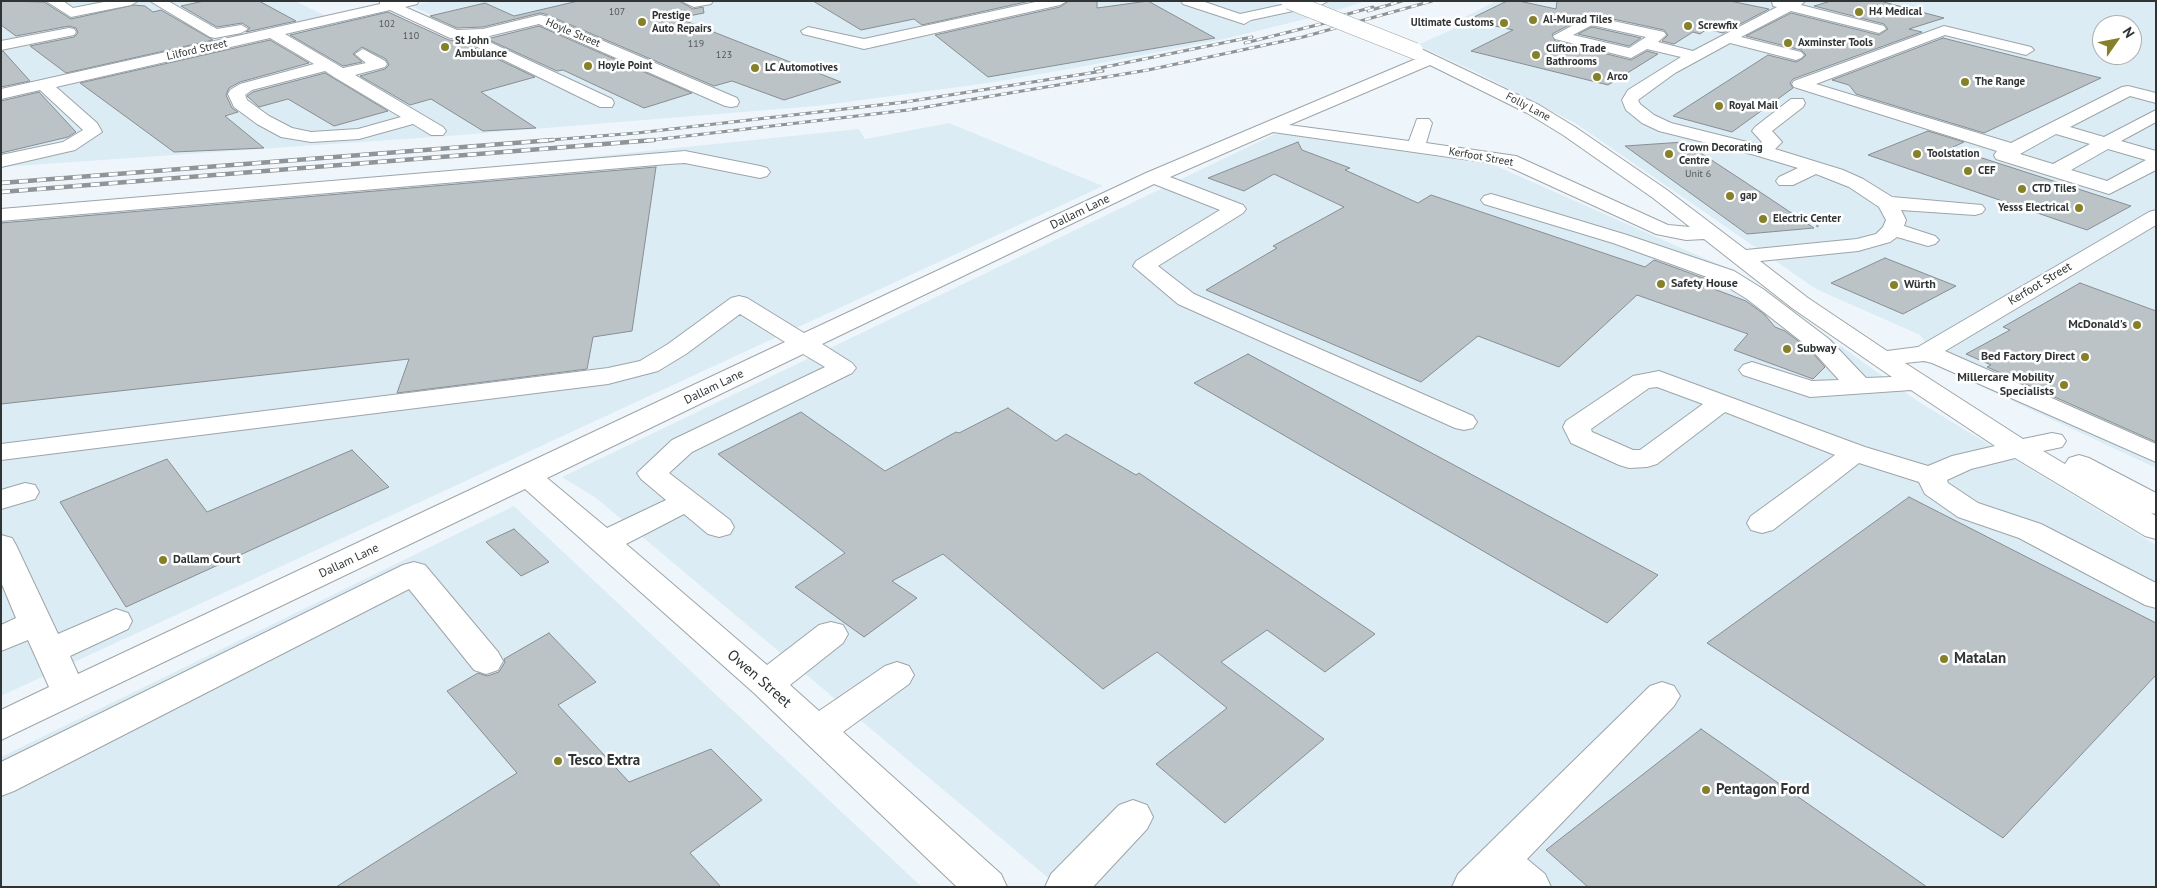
<!DOCTYPE html>
<meta charset="utf-8">
<style>
body{margin:0}
#map{position:relative;width:2157px;height:888px;overflow:hidden;background:#eef6fb;font-family:"PT Sans",sans-serif}
canvas{display:block}
.frame{position:absolute;inset:0;border:2px solid #303435;pointer-events:none}
.north{position:absolute;left:2092px;top:15px;width:50px;height:50px;box-sizing:border-box;background:#fff;border:1px solid #acaeae;border-radius:50%;rotate:57deg;font-size:14px;font-weight:700;line-height:20px;text-align:center;color:#303435}
.north::after{content:'';display:block;margin:auto;width:18px;height:22px;background:#868129;clip-path:polygon(50% 0,100% 100%,50% 72%,0 100%)}
</style>
<div id="map">
<canvas width="2157" height="888"></canvas>
<div class="frame"></div>
<div class="north">N</div>
</div>
<script>
const context = document.querySelector('canvas').getContext('2d');
context.lineJoin = 'round';
function fillPath(path, color) { context.fillStyle = color; context.fill(path, 'evenodd'); }
const shape = rows => new Path2D(rows.map(r => 'M' + r).join(''));
function trace(path, color, width, dash) { context.strokeStyle = color; context.lineWidth = width; context.lineCap = dash ? 'butt' : 'round'; context.setLineDash(dash || []); context.stroke(path); }
function drawText(font, color, halo, rows, align = 'center') {
  context.font = font + ' "PT Sans",sans-serif'; context.lineWidth = 5; context.setLineDash([]); context.textBaseline = 'middle'; context.strokeStyle = halo; context.fillStyle = color; for (const [text, x, y, turn = 0] of rows) {
    context.save(); context.translate(x, y); context.rotate((+turn || 0) * Math.PI / 180); context.textAlign = isNaN(turn) ? turn : align; if (halo) context.strokeText(text, 0, 0); context.fillText(text, 0, 0); context.restore();
  }
}
const built = shape([
 [1,1,295,1,336,21,389,9,406,17,358,28,461,46,487,39,466,26,449,23,411,6,432,1,1272,1,1314,17,1220,40,1080,67,989,83,817,106,448,136,1,167,1,28,23,23],
 [1304,1,1366,1,1331,12],
 [1496,1,2156,1,2156,468,1946,370,1920,335,1816,289,1575,123,1478,73,1417,45,1467,23,1459,20],
 [2102,25,2132,25,2132,55,2102,55],
 [949,123,1103,186,1,696,1,218,859,129,865,139],
 [1277,133,1494,165,1740,274,1919,402,2156,545,2156,887,1059,887,596,498,562,477],
 [514,506,922,887,1,887,1,757]
]);
const building = shape([
 [1,1,44,2,71,19,134,5,145,6,153,12,161,10,213,40,66,73,30,46,74,37,78,33,76,28,69,26,16,36,1,25,1,1],
 [204,1,259,1,296,21,246,32,250,28,242,23,217,27,181,6,204,1],
 [578,1,679,1,693,9,703,7,704,13,678,18,841,82,784,100,732,81,714,86,545,14,540,13,483,27,457,28,430,16,485,3,514,16,578,1],
 [813,1,1030,1,922,25,914,19,861,30,813,1],
 [1069,1,1097,1,1097,8,1148,1,1215,38,988,77,935,35,1060,7,1069,1],
 [1507,1,1519,1,1556,9,1557,1,1730,1,1769,9,1723,33,1707,29,1700,34,1693,32,1674,44,1662,41,1668,35,1664,30,1590,14,1552,34,1555,41,1631,60,1647,51,1658,54,1608,85,1471,51,1513,30,1468,20,1507,1],
 [1831,1,1880,1,1944,18,1909,29,1922,32,1793,79,1790,83,1793,88,1732,132,1673,116,1768,55,1796,62,1802,59,1806,55,1801,50,1746,36,1791,13,1879,35,1888,29,1884,24,1814,6,1831,1],
 [388,12,449,40,460,41,535,77,481,92,536,128,483,131,431,99,410,105,360,76,385,69,389,65,386,59,362,47,353,54,362,62,343,66,290,35,388,12],
 [539,26,692,93,644,108,563,70,557,71,487,39,539,26],
 [1592,27,1641,38,1629,46,1578,34,1592,27],
 [1943,38,2101,78,1984,133,1856,94,1849,85,1832,80,1943,38],
 [270,40,309,63,240,82,229,88,226,95,232,108,238,112,225,116,264,148,174,152,80,83,270,40],
 [3,51,30,81,1,87,1,52,3,51],
 [325,73,388,111,334,126,288,99,259,107,247,96,253,92,325,73],
 [39,92,76,132,68,137,1,153,1,101,39,92],
 [1928,131,1964,142,1951,148,2131,206,2087,230,1868,155,1928,131],
 [1298,142,1302,150,1350,168,1345,170,1418,203,1431,195,1645,267,1654,260,1717,283,1719,284,1714,289,1746,301,1764,314,1775,327,1785,331,1810,350,1825,367,1813,379,1734,350,1748,334,1637,295,1559,367,1478,336,1421,382,1206,290,1277,248,1273,246,1344,207,1274,174,1244,191,1208,178,1298,142],
 [1684,142,1745,182,1814,228,1747,234,1625,146,1684,142],
 [656,167,632,331,593,337,587,369,397,393,409,359,1,404,1,223,656,167],
 [1885,258,1956,286,1903,314,1831,283,1885,258],
 [2080,283,2156,311,2156,442,1987,367,1991,365,1966,354,2010,330,2003,327,2080,283],
 [1248,354,1658,575,1607,623,1194,383,1248,354],
 [1008,408,1056,441,1066,434,1136,475,1139,473,1375,634,1325,672,1267,630,1221,662,1324,739,1225,823,1156,764,1227,708,1157,652,1103,689,943,554,892,581,917,598,864,637,795,587,845,553,718,454,801,412,885,471,956,432,959,433,1008,408],
 [352,450,389,487,126,607,60,502,167,459,207,512,352,450],
 [1909,497,2156,623,2156,675,2003,838,1707,643,1909,497],
 [514,529,549,562,521,576,486,542,514,529],
 [549,633,596,682,558,705,629,782,711,749,762,800,690,853,721,887,336,887,517,773,447,691,478,673,487,676,499,672,505,662,504,659,549,633],
 [1701,729,1927,887,1588,887,1546,850,1701,729]
]);
const path = shape([
 [1817,227,1820,219]
]);
const minor = shape([
 [46,1,63,1,73,8,109,1,138,1,131,5,71,17,46,1],
 [150,1,168,1,217,29,241,25,248,29,241,33,215,38,210,37,150,1],
 [380,1,419,1,417,4,405,7,457,30,483,29,540,15,545,16,737,98,739,102,737,106,731,107,725,106,539,24,481,38,612,99,614,103,612,107,600,107,461,39,450,38,390,10,285,34,343,68,366,63,355,54,363,49,385,61,387,64,385,67,355,75,443,127,446,131,443,135,431,135,413,124,359,139,311,142,281,137,257,124,234,107,228,94,230,90,240,84,314,64,270,38,56,87,97,123,102,132,75,150,1,167,1,155,63,142,83,130,40,90,1,99,1,89,380,4,380,1],
 [325,71,334,77,401,117,358,129,311,132,292,128,269,116,247,100,245,95,252,90,325,71],
 [681,1,713,1,711,4,694,7,681,1],
 [1040,1,1067,1,1060,5,864,49,803,34,801,31,808,27,864,39,1040,1],
 [1181,1,1202,1,1240,14,1300,1,1328,1,1321,5,1251,20,1244,24,1183,4,1181,1],
 [1772,1,1805,1,1801,5,1884,26,1886,29,1879,33,1791,11,1741,37,1801,52,1804,55,1801,58,1796,60,1730,43,1675,73,1638,100,1640,104,1654,115,1671,123,1759,145,1762,142,1752,131,1755,127,1791,99,1803,99,1805,103,1803,107,1772,131,1782,142,1775,149,1843,170,1863,179,1892,197,1982,205,1985,209,1982,213,1975,215,1901,210,1906,220,1904,226,1935,236,1939,240,1935,244,1928,246,1897,237,1890,242,1858,251,1760,261,1808,298,1887,351,1918,347,2149,212,2156,210,2156,225,1945,351,2156,444,2156,462,1932,363,1924,361,1905,363,2023,439,2052,433,2062,435,2066,441,2062,447,2043,451,2065,464,2069,458,2079,455,2089,458,2156,493,2156,514,2151,513,2156,516,2156,539,2145,536,2015,458,1971,469,1947,480,1948,483,1978,503,2041,524,2156,583,2156,608,2145,605,2019,538,1958,517,1925,494,1919,482,1859,463,1773,530,1762,533,1751,530,1747,523,1751,516,1835,455,1725,412,1657,464,1647,467,1629,468,1619,465,1571,443,1563,427,1566,421,1633,376,1659,371,1865,447,1928,466,1952,456,1995,446,1911,390,1810,397,1743,375,1739,370,1743,365,1752,362,1812,381,1839,380,1811,349,1747,299,1718,281,1613,243,1484,204,1481,200,1484,196,1491,194,1498,196,1627,235,1734,271,1763,289,1829,339,1866,378,1892,377,1792,308,1704,239,1686,240,1656,234,1505,165,1273,132,1170,177,1243,205,1246,209,1243,213,1158,266,1194,294,1473,416,1477,422,1473,428,1464,430,1455,428,1178,304,1133,266,1136,261,1220,210,1154,184,822,344,852,363,856,368,852,373,692,452,669,473,730,520,734,527,730,534,719,537,708,534,684,514,626,544,767,665,819,625,831,622,843,625,848,634,843,643,790,685,819,711,885,666,897,662,909,666,914,675,909,684,843,732,1001,874,1007,887,957,887,754,693,525,489,1,740,1,710,49,687,28,640,1,651,1,625,16,618,1,582,1,535,12,538,16,545,58,634,116,609,128,613,132,621,128,629,70,656,78,674,785,342,740,314,686,354,658,371,608,384,1,460,1,444,608,368,640,361,668,344,731,298,739,296,747,298,804,333,1146,173,1418,58,1409,52,1417,47,1539,105,1575,127,1667,190,1746,250,1857,239,1876,234,1883,227,1886,220,1879,207,1849,187,1816,174,1793,185,1779,185,1776,181,1779,177,1798,168,1755,155,1659,131,1642,123,1626,110,1622,100,1628,90,1681,57,1647,49,1631,58,1555,39,1553,36,1590,16,1664,32,1666,35,1658,42,1693,51,1777,7,1773,6,1772,1],
 [1592,25,1646,37,1629,48,1573,35,1592,25],
 [1430,65,1527,113,1563,135,1653,198,1690,227,1668,225,1516,156,1426,143,1432,123,1429,119,1417,119,1409,141,1289,125,1430,65],
 [803,354,825,367,672,440,637,473,641,479,666,500,607,528,547,478,803,354],
 [1657,387,1703,404,1640,450,1633,450,1592,432,1591,429,1649,388,1657,387],
 [1944,26,2031,47,2034,50,2026,55,1945,35,1816,84,2011,143,2122,87,2128,86,2156,93,2156,103,2130,96,2070,127,2104,137,2156,110,2156,122,2121,141,2156,151,2156,170,2109,194,1996,159,1994,155,1997,151,1794,87,1792,84,1794,81,1944,26],
 [2056,134,2090,144,2053,164,2020,154,2056,134],
 [2108,149,2146,160,2107,181,2071,170,2108,149],
 [69,28,74,29,76,32,74,35,1,50,1,41,69,28],
 [685,151,760,166,767,168,770,172,767,176,760,178,685,163,668,164,1,221,1,209,685,151],
 [25,483,35,485,39,492,35,499,1,509,1,490,25,483],
 [414,562,425,565,498,652,503,661,498,670,486,674,474,670,409,589,14,791,1,796,1,762,403,565,414,562],
 [1662,682,1674,686,1680,696,1674,706,1527,859,1545,874,1551,887,1452,887,1458,874,1650,686,1662,682],
 [1133,800,1147,805,1153,817,1147,829,1093,887,1045,887,1051,874,1119,805,1133,800]
]);
const railFar1 = shape([
 [1368,11,1402,1],
 [1330,19,1373,7],
 [1245,43,1337,20],
 [1095,69,1252,37],
 [537,141,637,133,905,102,1103,71],
 [644,141,908,110,1148,70,1303,37,1432,1]
]);
const rail = shape([
 [1,183,553,140],
 [1,192,654,140]
]);
const minorBridge = shape([
 [1289,1,1415,51]
]);
const markers = [
 [1859,12,5,"#868129"],
 [1533,20,5,"#868129"],
 [642,22,5,"#868129"],
 [1504,23,5,"#868129"],
 [1688,26,5,"#868129"],
 [1788,43,5,"#868129"],
 [445,47,5,"#868129"],
 [1536,55,5,"#868129"],
 [588,66,5,"#868129"],
 [755,68,5,"#868129"],
 [1597,77,5,"#868129"],
 [1965,82,5,"#868129"],
 [1719,106,5,"#868129"],
 [1669,154,5,"#868129"],
 [1917,154,5,"#868129"],
 [1968,171,5,"#868129"],
 [2022,189,5,"#868129"],
 [1730,196,5,"#868129"],
 [2079,208,5,"#868129"],
 [1763,219,5,"#868129"],
 [1661,284,5,"#868129"],
 [1894,285,5,"#868129"],
 [2137,325,5,"#868129"],
 [1787,349,5,"#868129"],
 [2085,357,5,"#868129"],
 [2064,385,5,"#868129"],
 [163,560,5,"#868129"],
 [1944,659,5,"#868129"],
 [558,761,5,"#868129"],
 [1706,790,5,"#868129"]
];
const numberNames = [
 ["107",617,12],
 ["102",387,24],
 ["110",411,36],
 ["119",696,44],
 ["123",724,55],
 ["Unit 6",1698,174]
];
const farPoinames = [
 ["H4 Medical",1869,12],
 ["Prestige",652,16],
 ["Auto Repairs",652,29],
 ["Al-Murad Tiles",1543,20],
 ["Ultimate Customs",1494,23,"right"],
 ["Screwfix",1698,26],
 ["St John",455,41],
 ["Ambulance",455,54],
 ["Axminster Tools",1798,43],
 ["Clifton Trade",1546,49],
 ["Bathrooms",1546,62],
 ["Hoyle Point",598,66],
 ["LC Automotives",765,68],
 ["Arco",1607,77],
 ["The Range",1975,82],
 ["Royal Mail",1729,106],
 ["Crown Decorating",1679,148],
 ["Centre",1679,161],
 ["Toolstation",1927,154],
 ["CEF",1978,171],
 ["CTD Tiles",2032,189],
 ["gap",1740,196],
 ["Yesss Electrical",2069,208,"right"],
 ["Electric Center",1773,219]
];
const farStreetnames = [
 ["Hoyle Street",573,33,23],
 ["Lilford Street",197,50,-13],
 ["Folly Lane",1528,107,28],
 ["Kerfoot Street",1481,157,10]
];
const streetNames = [
 ["Dallam Lane",1080,212,-26],
 ["Kerfoot Street",2040,284,-31],
 ["Dallam Lane",714,387,-26],
 ["Dallam Lane",349,561,-25]
];
const poiNames = [
 ["Safety House",1671,284],
 ["Würth",1904,285],
 ["McDonald's",2127,325,"right"],
 ["Subway",1797,349],
 ["Bed Factory Direct",2075,357,"right"],
 ["Millercare Mobility",2054,378,"right"],
 ["Specialists",2054,392,"right"],
 ["Dallam Court",173,560]
];
const nearPoinames = [
 ["Matalan",1954,659],
 ["Tesco Extra",568,761],
 ["Pentagon Ford",1716,790]
];
const nearStreetnames = [
 ["Owen Street",759,679,41]
];
fillPath(built, '#dcecf5');
fillPath(building, '#bbc3c7');
trace(building, '#888f94', 1);
trace(minor, '#9da5a9', 2);
trace(path, '#979da0', 2.5, [2, 3]);
fillPath(minor, '#fff');
trace(railFar1, '#8e9497', 3);
trace(rail, '#8e9497', 4.5);
trace(railFar1, '#fff', 2, [6]);
trace(rail, '#fff', 3, [9]);
trace(minorBridge, '#9da5a9', 17, []);
trace(minorBridge, '#fff', 16);
for (const [x, y, r, color] of markers) { const dot = new Path2D(); dot.arc(x, y, r, 0, 2 * Math.PI); context.fillStyle = color; context.fill(dot); trace(dot, '#fff', 2); }
drawText('10px', '#53585a', null, numberNames);
drawText('bold 11px', '#303435', '#fff', farPoinames, 'left');
drawText('11px', '#303435', '#fff', farStreetnames);
drawText('12px', '#303435', '#fff', streetNames);
drawText('bold 12px', '#303435', '#fff', poiNames, 'left');
drawText('bold 15px', '#303435', '#fff', nearPoinames, 'left');
drawText('15px', '#303435', '#fff', nearStreetnames);
</script>
